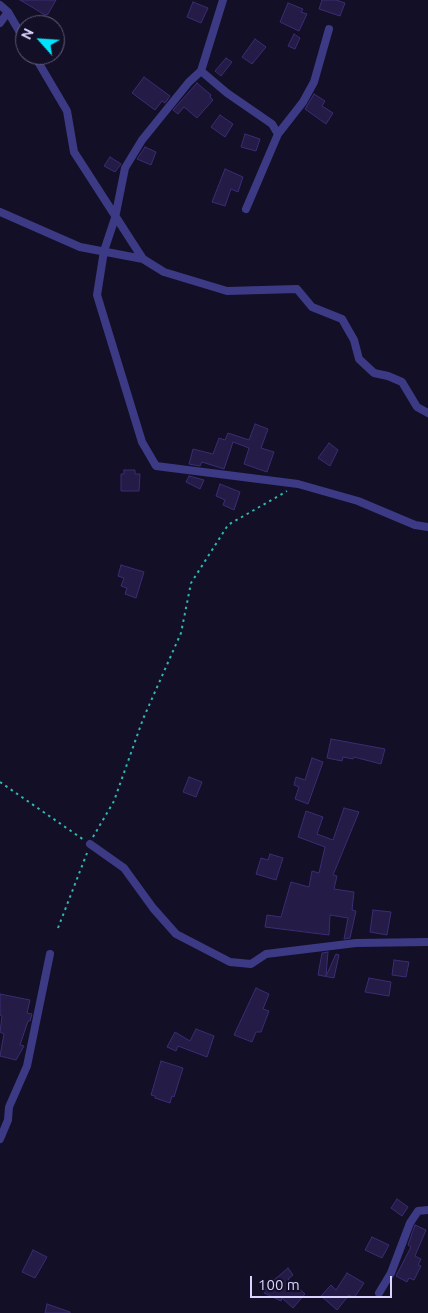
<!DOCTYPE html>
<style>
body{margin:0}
#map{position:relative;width:428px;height:1313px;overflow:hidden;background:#130f26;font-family:Ubuntu,sans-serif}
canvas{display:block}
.north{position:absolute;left:15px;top:15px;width:50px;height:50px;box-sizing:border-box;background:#130f26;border:1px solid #625e7d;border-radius:50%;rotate:296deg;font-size:14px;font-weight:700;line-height:20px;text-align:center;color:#d9d4ff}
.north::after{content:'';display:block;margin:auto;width:18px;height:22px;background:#00e5ff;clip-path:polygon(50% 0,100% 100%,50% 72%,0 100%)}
.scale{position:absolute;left:250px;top:1276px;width:142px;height:22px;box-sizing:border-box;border:2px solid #d9d4ff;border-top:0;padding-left:6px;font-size:15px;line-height:18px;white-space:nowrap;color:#d9d4ff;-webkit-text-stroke:4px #130f26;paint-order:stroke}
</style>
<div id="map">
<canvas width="428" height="1313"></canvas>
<div class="north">N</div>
<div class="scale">100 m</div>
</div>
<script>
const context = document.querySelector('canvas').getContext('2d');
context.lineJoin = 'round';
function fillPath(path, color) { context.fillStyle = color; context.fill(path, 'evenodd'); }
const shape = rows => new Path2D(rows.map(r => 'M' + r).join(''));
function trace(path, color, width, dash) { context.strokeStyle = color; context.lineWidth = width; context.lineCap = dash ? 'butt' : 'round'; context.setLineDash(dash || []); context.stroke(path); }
const building = shape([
 [20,0,56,0,48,14,45,15,20,0],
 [322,0,336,0,345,3,340,16,319,9,322,0],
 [193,2,208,8,201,23,187,17,193,2],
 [288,3,303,9,301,12,307,14,299,31,280,22,288,3],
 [294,34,300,38,295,49,288,46,294,34],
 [255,39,266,47,252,64,242,57,255,39],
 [226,58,232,62,221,76,215,71,226,58],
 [144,77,170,96,165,103,162,101,155,110,132,93,144,77],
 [197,83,211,95,210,97,213,100,197,118,184,107,178,114,173,110,197,83],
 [314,94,325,101,322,106,333,113,326,124,305,109,314,94],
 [220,115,233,124,225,137,211,127,220,115],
 [245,134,260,139,256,151,241,147,245,134],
 [145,147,156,152,151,165,137,159,145,147],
 [110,157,121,164,115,172,104,166,110,157],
 [225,169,243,177,238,192,231,189,225,206,212,202,225,169],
 [255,424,268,429,261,448,274,452,267,472,244,464,249,448,233,442,224,469,202,462,200,466,189,464,193,449,213,454,219,438,225,440,228,433,249,440,255,424],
 [329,443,338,450,330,466,318,458,329,443],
 [124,470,135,470,135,474,140,474,139,491,121,491,121,474,124,474,124,470],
 [189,476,204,480,200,489,186,482,189,476],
 [220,484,240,492,234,510,223,505,225,500,216,496,220,484],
 [121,565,144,572,136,598,125,594,127,588,121,586,124,578,118,576,121,565],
 [331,739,385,749,381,764,354,757,353,759,343,757,342,761,327,758,331,739],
 [312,758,323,762,308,804,295,799,299,787,294,785,296,777,305,780,312,758],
 [189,777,202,782,196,797,183,792,189,777],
 [344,808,359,812,333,875,337,876,334,889,354,892,352,910,356,911,350,938,344,939,348,918,330,915,329,935,265,927,267,915,281,917,291,882,309,887,312,871,319,873,325,847,298,837,306,811,323,817,317,834,333,840,344,808],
 [270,854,283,858,276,880,256,874,261,858,268,860,270,854],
 [373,910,391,912,387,935,370,932,373,910],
 [328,952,326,976,336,954,339,955,334,978,318,975,322,953,328,952],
 [394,960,409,962,406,977,392,975,394,960],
 [369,978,391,982,389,996,365,992,369,978],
 [256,988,269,994,263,1009,269,1011,261,1032,256,1032,252,1042,234,1035,256,988],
 [0,994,30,1000,27,1013,32,1014,30,1021,28,1021,20,1045,24,1046,16,1060,0,1056,4,1034,0,1032,2,1016,0,1015,0,994],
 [196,1029,214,1036,207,1057,178,1046,176,1051,167,1047,175,1032,190,1041,196,1029],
 [161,1061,183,1068,174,1097,172,1096,170,1103,155,1098,155,1096,151,1095,161,1061],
 [397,1199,408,1207,402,1216,391,1208,397,1199],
 [415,1225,426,1230,415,1256,421,1259,418,1265,421,1266,414,1280,409,1278,407,1282,396,1276,411,1247,408,1245,415,1225],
 [372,1237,389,1245,382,1258,365,1250,372,1237],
 [33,1250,47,1257,35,1278,22,1272,33,1250],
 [288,1268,293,1275,288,1279,305,1294,293,1308,282,1298,281,1301,264,1293,271,1278,274,1280,288,1268],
 [347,1273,364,1283,354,1298,349,1295,337,1310,321,1296,331,1285,336,1290,347,1273],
 [47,1304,70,1312,70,1313,45,1313,47,1304]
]);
const path = shape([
 [0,782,84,840],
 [93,837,114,801,143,719,181,633,191,583,228,525,287,491],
 [58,928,87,853]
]);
const minor = shape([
 [223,0,201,71,189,82,142,140,125,168,115,218,104,251,97,295,142,442,156,466,298,484,358,501,415,525,428,527],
 [0,5,8,12,25,41],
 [0,23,8,12],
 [34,55,67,111,74,152,143,259,164,272,227,291,297,289,312,307,342,319,354,340,359,359,374,373,388,376,402,382,417,407,428,413],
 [201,71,227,93,272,124,278,134,246,209],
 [278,134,303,102,314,82,329,29],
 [0,212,80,247,143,259],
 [90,844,124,868,153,908,176,934,230,962,251,964,266,954,356,943,428,942],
 [0,1139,8,1120,9,1107,27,1066,50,954],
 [379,1293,391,1273,410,1223,418,1211,428,1210]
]);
fillPath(building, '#241b47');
trace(building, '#3b2d73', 1);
trace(path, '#2fb8b0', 2, [2.5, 4]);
trace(minor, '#3d3a85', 8);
</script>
